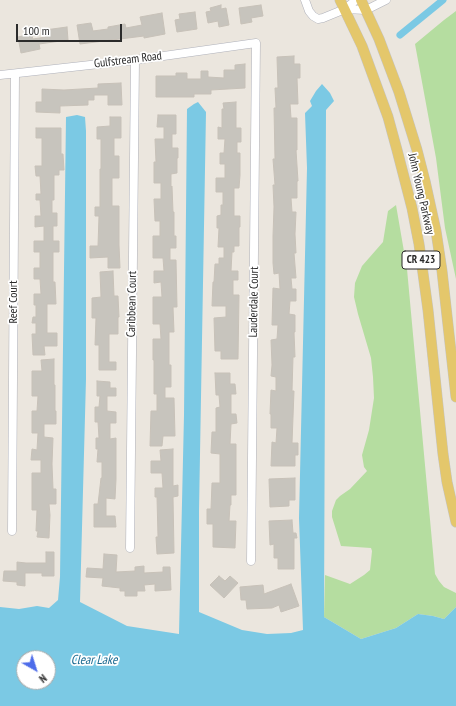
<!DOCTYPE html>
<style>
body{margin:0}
#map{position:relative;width:456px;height:706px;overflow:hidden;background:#ebe6de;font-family:"PT Sans Narrow",sans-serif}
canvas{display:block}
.north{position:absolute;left:16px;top:650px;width:40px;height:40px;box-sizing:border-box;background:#fff;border:1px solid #aaa;border-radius:50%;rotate:141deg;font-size:11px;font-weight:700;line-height:16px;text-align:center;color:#2b2b2b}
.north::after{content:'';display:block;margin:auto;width:14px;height:18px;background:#4d6cea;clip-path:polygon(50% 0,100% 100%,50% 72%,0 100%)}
.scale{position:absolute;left:16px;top:24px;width:106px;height:18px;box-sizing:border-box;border:2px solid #2b2b2b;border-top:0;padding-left:5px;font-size:12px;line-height:14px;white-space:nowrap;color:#2b2b2b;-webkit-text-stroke:3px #fff;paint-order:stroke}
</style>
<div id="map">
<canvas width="456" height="706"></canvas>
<div class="north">N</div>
<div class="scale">100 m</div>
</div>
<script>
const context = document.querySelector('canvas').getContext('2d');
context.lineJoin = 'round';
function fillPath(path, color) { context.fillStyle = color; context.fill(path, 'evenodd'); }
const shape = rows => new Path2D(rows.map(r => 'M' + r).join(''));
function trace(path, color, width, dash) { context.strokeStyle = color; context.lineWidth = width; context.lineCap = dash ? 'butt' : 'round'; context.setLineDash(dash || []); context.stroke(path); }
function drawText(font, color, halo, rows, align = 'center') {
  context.font = font + ' "PT Sans Narrow",sans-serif'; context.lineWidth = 3.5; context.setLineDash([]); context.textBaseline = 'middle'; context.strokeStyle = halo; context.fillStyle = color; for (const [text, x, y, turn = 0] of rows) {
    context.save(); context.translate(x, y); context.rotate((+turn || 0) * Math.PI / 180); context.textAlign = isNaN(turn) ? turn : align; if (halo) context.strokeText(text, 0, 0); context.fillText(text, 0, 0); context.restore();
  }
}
const green = shape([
 [456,11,456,279,445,228,436,158,415,44,444,20],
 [396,205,407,269,435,574,439,581,444,587,456,593,456,607,444,619,433,616,418,614,396,628,361,639,324,617,325,575,350,584,364,575,370,570,372,551,371,548,341,546,332,517,332,511,336,500,340,496,350,489,367,471,364,467,362,455,369,430,374,398,373,377,371,358,358,314,354,297,355,283,362,266,383,242,388,211]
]);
const water = shape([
 [322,84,330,93,334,101,326,110,324,617,361,639,396,628,418,614,433,616,444,619,456,607,456,706,0,706,0,607,19,609,37,606,49,608,58,600,60,577,66,117,77,115,85,117,86,131,86,379,80,602,127,626,179,634,184,415,187,109,194,104,198,102,206,112,199,511,199,612,242,630,267,634,291,633,303,630,299,518,307,168,305,113,312,106,310,101,316,91],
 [24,658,48,658,48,682,24,682]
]);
const canal = shape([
 [400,35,443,0]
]);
const building = shape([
 [221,5,221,9,226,8,229,25,219,27,218,21,208,23,206,12,211,11,210,8,221,5],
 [261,5,263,16,251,18,252,22,241,24,239,8,261,5],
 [195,12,197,29,177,32,175,20,180,19,179,14,195,12],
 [162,13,165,34,144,38,144,36,80,44,77,25,91,23,93,31,108,29,108,27,125,24,126,28,142,25,140,17,162,13],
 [67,27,68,40,39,44,40,49,21,53,18,37,31,34,33,39,46,37,45,30,67,27],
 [294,56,294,64,300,64,300,78,297,78,298,104,290,104,291,118,297,118,297,150,296,150,298,181,297,181,297,198,291,198,292,212,296,212,295,234,296,253,294,253,296,278,291,278,292,289,296,289,296,301,290,301,289,314,295,315,295,332,294,332,295,357,293,357,292,391,294,391,292,443,298,443,298,455,295,455,295,466,271,466,272,442,276,443,277,428,271,428,271,414,270,414,271,390,276,391,276,377,271,376,272,365,271,340,277,339,278,325,272,325,273,288,280,289,279,273,274,274,273,263,273,236,274,207,273,185,275,185,273,159,275,159,274,108,276,108,275,88,278,88,277,57,294,56],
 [245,64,245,88,211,90,211,94,194,94,194,97,156,97,156,76,176,76,176,73,187,73,187,79,201,79,201,71,208,71,208,77,224,78,224,70,235,70,235,65,245,64],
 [121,83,122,105,108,105,108,95,94,95,94,100,88,100,88,105,60,106,60,113,36,112,36,102,42,102,42,89,64,90,98,88,98,84,121,83],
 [236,102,236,128,241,128,241,142,237,142,237,153,240,153,240,175,239,188,234,188,234,216,240,216,240,227,239,227,239,246,234,246,234,252,232,252,231,271,238,271,238,280,233,280,233,295,239,295,238,359,221,359,221,351,215,351,214,318,226,317,226,306,212,306,213,282,214,282,215,264,219,264,219,258,224,258,224,247,218,247,219,228,217,228,217,216,221,215,221,205,223,205,223,192,216,192,216,178,225,178,225,164,220,164,220,153,224,153,225,139,218,139,218,127,222,128,222,109,224,109,223,103,236,102],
 [158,115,176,115,176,134,172,134,172,148,178,148,178,158,177,158,177,173,171,174,171,187,172,186,173,212,174,212,174,236,176,236,176,248,170,248,170,260,176,260,177,307,173,307,174,332,169,332,169,365,171,365,171,387,165,387,165,398,174,398,175,436,163,436,162,446,150,446,151,411,157,411,157,394,154,394,154,360,153,360,153,339,161,339,160,324,153,324,153,297,162,297,161,282,154,283,154,271,164,271,163,258,153,258,153,236,160,236,160,221,155,221,154,199,161,199,161,183,154,183,154,162,156,162,155,139,164,139,164,127,157,127,158,115],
 [110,117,121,117,121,138,114,138,114,156,119,156,119,178,112,178,112,206,119,206,119,245,120,268,108,268,108,257,90,258,90,246,98,246,99,216,95,216,95,207,100,207,100,169,101,169,101,139,97,139,97,127,110,126,110,117],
 [36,128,61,128,61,154,63,154,64,170,59,170,59,175,54,175,54,200,52,200,52,213,57,213,57,226,53,226,53,241,59,241,59,252,53,252,53,282,55,282,56,304,47,304,47,333,57,333,57,346,44,346,45,355,33,355,32,334,36,334,36,323,32,323,33,317,36,317,36,305,34,305,34,294,41,294,40,279,34,279,34,268,40,268,40,252,34,252,34,241,44,241,44,226,35,227,35,216,41,216,40,200,36,200,36,194,41,194,40,176,36,176,35,166,42,166,42,138,36,138,36,128],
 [113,271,114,296,118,296,119,317,118,317,118,334,109,334,109,362,116,362,116,370,99,370,99,345,95,345,96,318,92,318,92,298,101,297,100,272,113,271],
 [54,359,54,385,55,385,55,411,56,411,56,424,44,424,44,437,53,438,52,464,53,489,56,489,56,504,49,504,50,515,49,538,37,537,38,531,36,531,37,510,32,510,32,473,41,473,41,460,31,460,32,449,37,450,38,433,32,433,32,411,37,411,38,396,32,396,32,371,42,371,41,360,54,359],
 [215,373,230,373,230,384,235,384,236,394,231,394,231,414,236,414,237,423,231,424,230,444,236,444,236,495,231,495,231,505,230,505,229,521,236,521,235,548,213,547,213,524,207,524,207,509,211,509,212,483,220,483,220,454,211,453,212,432,216,432,216,408,220,407,219,395,216,395,215,373],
 [97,381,110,382,110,388,116,388,116,396,107,396,107,411,116,412,116,423,110,423,110,439,116,438,116,479,115,499,106,498,106,516,115,516,116,527,94,527,94,504,98,504,101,478,102,478,102,462,97,462,98,449,96,449,96,438,99,438,98,422,95,422,95,407,99,407,100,396,97,396,97,381],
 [173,449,173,486,178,485,178,496,173,497,174,553,157,554,156,537,158,537,157,497,155,497,155,488,163,488,162,473,151,473,151,461,161,461,160,450,173,449],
 [295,478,295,500,289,500,289,506,270,507,269,479,295,478],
 [292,520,293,533,296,533,297,538,294,538,294,569,278,569,278,558,274,558,274,544,270,545,269,521,292,520],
 [46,552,54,552,54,576,42,576,42,573,25,573,25,586,17,585,17,582,3,581,4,571,17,571,17,562,26,563,46,563,46,552],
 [104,554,117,555,116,572,135,571,135,567,144,566,144,573,163,572,163,567,170,567,171,590,155,591,155,584,144,585,145,591,137,591,137,596,125,596,125,591,120,591,120,588,102,586,103,578,86,577,87,568,103,569,104,554],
 [219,576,225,581,230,576,238,583,224,598,210,585,219,576],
 [291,584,299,606,281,612,279,605,272,608,247,609,246,600,241,600,240,587,263,585,264,594,291,584]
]);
const minor = shape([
 [305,0,309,11,313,16,318,19,323,18,345,9,356,0],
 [345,9,366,10,386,0],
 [0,75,135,60,256,43,251,561],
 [12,531,15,74],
 [130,548,135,60]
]);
const major = shape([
 [340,0,362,46,388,117,397,150,412,208,419,244,428,310,443,454,447,482,456,522],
 [361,0,379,39,399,92,417,150,425,181,436,231,442,271,456,397]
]);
const shields = [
 [421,260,38]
];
const shieldNames = [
 ["CR 423",421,260]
];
const streetNames = [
 ["Gulfstream Road",128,60,-7],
 ["John Young Parkway",421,194,77],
 ["Reef Court",14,302,-90],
 ["Lauderdale Court",254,302,-89],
 ["Caribbean Court",132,304,-89]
];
const waterNames = [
 ["Clear Lake",94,660]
];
fillPath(green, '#b5dda0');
fillPath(water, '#7bc9e4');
trace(canal, '#7bc9e4', 7);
fillPath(building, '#c7c4bd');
trace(building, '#c7c1b8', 1);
trace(minor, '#afb1ba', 9);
trace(major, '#c4c4c4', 11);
trace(minor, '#fff', 8);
trace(major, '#e4c76b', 10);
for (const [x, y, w] of shields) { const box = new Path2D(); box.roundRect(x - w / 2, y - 9, w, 18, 3); context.fillStyle = '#fff'; context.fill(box); trace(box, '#2b2b2b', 1); }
drawText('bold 11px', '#2b2b2b', null, shieldNames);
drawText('12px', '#2b2b2b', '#fff', streetNames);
drawText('italic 13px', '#1a6990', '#fff', waterNames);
</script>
